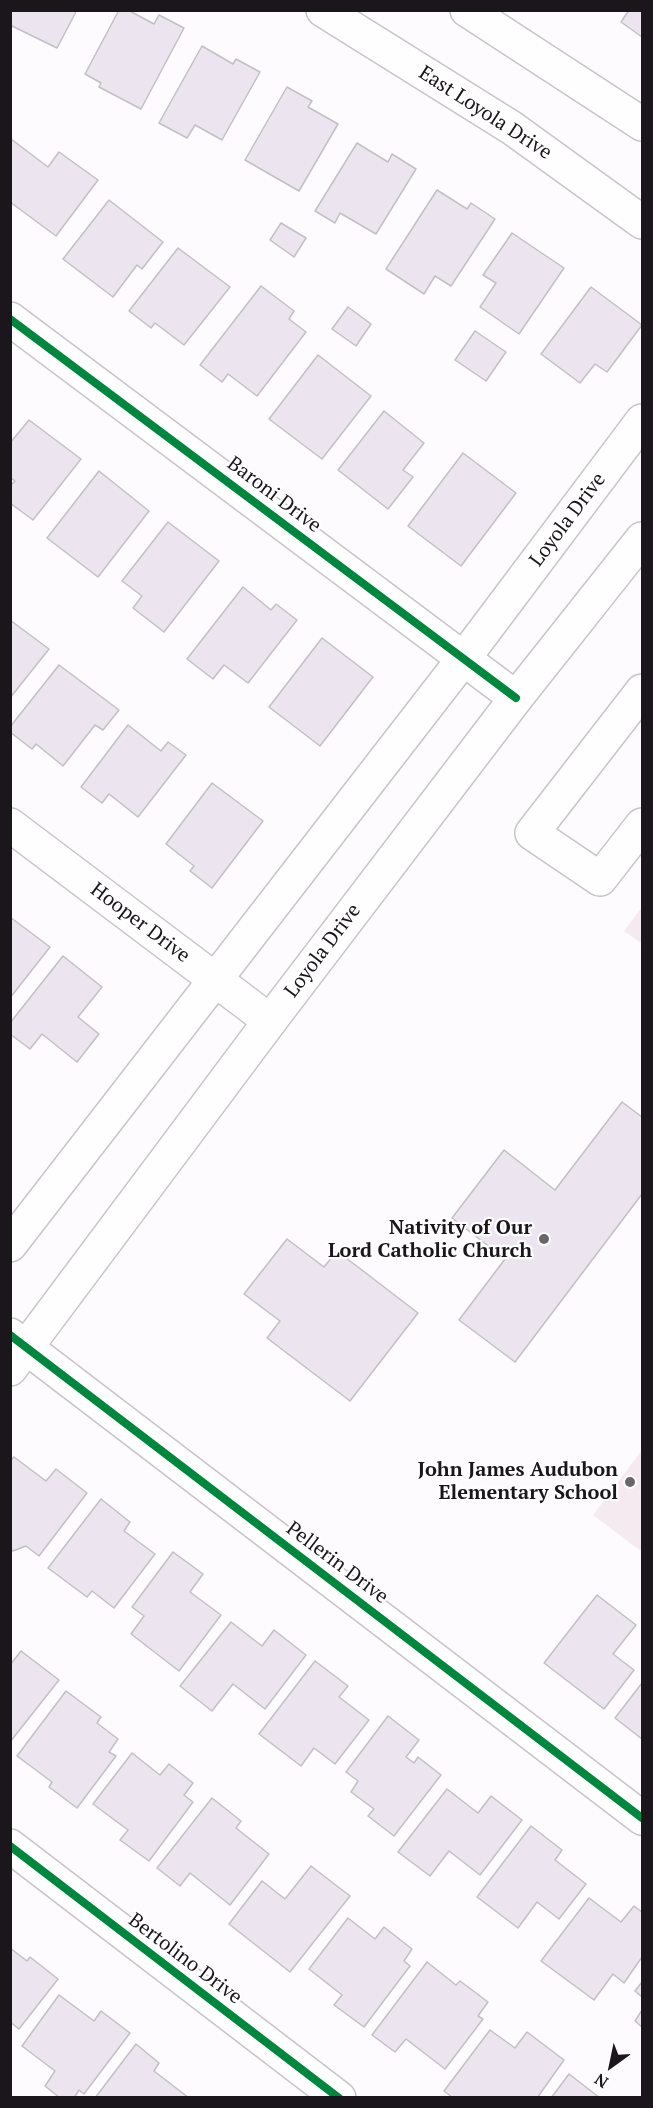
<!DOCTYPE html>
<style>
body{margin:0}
#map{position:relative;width:653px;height:2108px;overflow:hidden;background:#fdfbfd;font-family:"PT Serif",serif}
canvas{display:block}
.frame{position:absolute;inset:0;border:12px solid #1b151c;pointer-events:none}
.north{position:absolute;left:581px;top:2036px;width:60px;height:60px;-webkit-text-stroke:4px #fff;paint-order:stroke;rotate:213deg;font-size:16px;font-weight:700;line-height:24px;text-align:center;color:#1b151c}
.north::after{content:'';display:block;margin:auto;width:21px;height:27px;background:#1b151c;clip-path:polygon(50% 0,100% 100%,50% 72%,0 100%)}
</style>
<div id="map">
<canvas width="653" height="2108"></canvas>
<div class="frame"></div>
<div class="north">N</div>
</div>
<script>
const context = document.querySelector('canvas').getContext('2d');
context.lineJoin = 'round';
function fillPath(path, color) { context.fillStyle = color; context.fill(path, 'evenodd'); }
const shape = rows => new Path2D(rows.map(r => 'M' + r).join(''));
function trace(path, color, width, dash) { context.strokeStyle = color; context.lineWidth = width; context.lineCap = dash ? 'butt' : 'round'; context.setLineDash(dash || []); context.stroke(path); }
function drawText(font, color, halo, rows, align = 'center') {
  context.font = font + ' "PT Serif",serif'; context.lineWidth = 4.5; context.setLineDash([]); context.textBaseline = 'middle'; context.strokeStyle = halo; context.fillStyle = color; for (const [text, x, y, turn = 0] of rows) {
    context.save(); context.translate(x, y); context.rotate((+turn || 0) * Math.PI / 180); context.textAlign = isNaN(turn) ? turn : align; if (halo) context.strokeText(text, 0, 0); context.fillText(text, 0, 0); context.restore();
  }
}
const education = shape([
 [642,907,642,944,624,931],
 [642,1450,642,1552,593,1515]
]);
const building = shape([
 [10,10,77,10,57,48,10,25,10,10],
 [119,10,128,10,154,24,159,15,184,28,141,109,99,87,101,83,85,74,119,10],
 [629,10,642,10,642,37,621,22,629,10],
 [202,46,233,64,236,59,260,72,222,140,195,125,187,138,159,123,202,46],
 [287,87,312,101,308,107,338,124,299,191,245,160,287,87],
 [11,139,48,167,59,152,98,180,56,236,10,202,11,139],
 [357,143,388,162,392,154,416,169,376,234,340,213,335,223,315,211,357,143],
 [437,190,467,209,471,203,495,219,451,286,435,276,424,294,386,269,437,190],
 [109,200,163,242,142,269,137,265,113,297,63,259,109,200],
 [281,223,306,238,294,257,270,240,281,223],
 [512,233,564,268,519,334,480,307,496,283,483,275,512,233],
 [178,248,230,287,184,345,155,323,151,328,129,311,178,248],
 [261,286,294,311,289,319,306,332,257,396,228,374,222,382,200,365,261,286],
 [591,287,642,325,607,372,595,364,580,383,541,354,591,287],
 [348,307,371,324,356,346,332,329,348,307],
 [475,331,506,352,486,381,455,360,475,331],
 [318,355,371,396,322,459,269,419,318,355],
 [384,411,424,443,403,470,413,477,388,509,338,470,384,411],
 [29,420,81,459,33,520,10,503,10,486,15,481,10,477,10,443,29,420],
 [463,453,516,493,461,566,408,526,463,453],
 [99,471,149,511,98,577,47,538,99,471],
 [168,522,219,561,164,632,133,608,142,596,122,581,168,522],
 [243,587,271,610,276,604,297,620,248,683,224,665,213,679,187,659,243,587],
 [10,620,49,649,10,698,10,620],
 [322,638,373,677,320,746,269,707,322,638],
 [59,665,119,710,103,730,95,725,63,766,36,744,32,749,10,732,10,727,59,665],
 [128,725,161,751,168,742,186,755,138,817,109,794,102,803,81,787,128,725],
 [212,783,263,821,212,888,190,871,194,866,166,844,212,783],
 [10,917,50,947,10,998,10,917],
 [63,956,102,987,78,1017,99,1034,77,1062,42,1034,30,1049,10,1034,10,1023,63,956],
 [622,1102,642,1117,642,1194,515,1362,459,1320,505,1259,452,1218,504,1150,555,1190,622,1102],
 [287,1239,324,1267,337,1251,418,1313,350,1401,267,1338,280,1321,244,1294,287,1239],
 [14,1457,46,1481,56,1469,87,1493,39,1556,26,1546,13,1551,10,1549,10,1461,14,1457],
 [101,1499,130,1522,124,1531,155,1554,114,1608,92,1591,87,1597,48,1568,101,1499],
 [173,1552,203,1574,190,1592,221,1615,179,1671,131,1634,144,1616,132,1607,173,1552],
 [597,1595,636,1625,613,1654,634,1670,604,1709,544,1663,597,1595],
 [231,1622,262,1646,274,1630,306,1655,265,1709,233,1684,212,1711,180,1686,231,1622],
 [21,1651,59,1680,10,1742,10,1665,21,1651],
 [315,1661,348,1686,339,1697,369,1720,335,1764,314,1748,301,1766,259,1734,315,1661],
 [642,1683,642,1739,615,1718,642,1683],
 [66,1691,101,1717,97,1723,118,1739,109,1752,116,1756,77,1808,49,1787,52,1782,17,1756,66,1691],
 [388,1716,419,1740,406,1757,414,1763,418,1757,441,1775,394,1836,368,1816,374,1809,351,1792,358,1781,346,1772,388,1716],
 [132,1753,160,1775,169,1764,193,1783,184,1795,193,1802,149,1861,120,1840,128,1830,93,1804,132,1753],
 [447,1789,478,1813,491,1796,522,1820,480,1875,449,1851,430,1876,398,1852,447,1789],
 [212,1798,241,1821,236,1828,269,1854,230,1905,190,1873,180,1886,157,1868,212,1798],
 [531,1826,562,1850,555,1860,586,1884,559,1919,537,1902,518,1928,477,1897,531,1826],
 [311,1866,350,1896,290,1972,229,1924,262,1881,285,1899,311,1866],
 [589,1898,621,1922,634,1906,642,1912,642,1957,624,1983,613,1974,594,2000,541,1961,589,1898],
 [348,1918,375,1939,384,1927,412,1949,404,1961,410,1966,364,2027,334,2005,342,1995,309,1969,348,1918],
 [10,1948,27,1961,30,1957,58,1979,19,2029,10,2022,10,1948],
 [427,1962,456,1985,460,1981,488,2002,478,2016,483,2019,445,2069,406,2039,395,2052,372,2035,427,1962],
 [642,1982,642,1997,635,1991,642,1982],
 [59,1995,94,2021,101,2011,130,2033,84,2094,79,2090,74,2098,60,2098,45,2086,55,2071,22,2046,59,1995],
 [642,2010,642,2027,635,2021,642,2010],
 [490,2030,515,2048,527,2032,564,2060,537,2098,453,2098,444,2091,490,2030],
 [136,2044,159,2063,154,2071,189,2098,95,2098,136,2044],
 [569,2074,600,2098,551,2098,569,2074]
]);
const minor = shape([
 [323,10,512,128,642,222],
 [467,10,642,124],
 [10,319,516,698],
 [642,691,532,833,600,879,642,825],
 [10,825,270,1021],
 [10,1335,642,1818],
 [10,1846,339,2098]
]);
const major = shape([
 [10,1245,464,658,642,421],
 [10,1369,270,1021,516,698,642,539]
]);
const cycleway = shape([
 [10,319,516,698],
 [10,1335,642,1818],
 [10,1846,339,2098]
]);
const markers = [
 [544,1239,6,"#6a666b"],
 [630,1482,6,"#6a666b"]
];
const streetNames = [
 ["East Loyola Drive",485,113,33],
 ["Baroni Drive",274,495,37],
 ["Loyola Drive",568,520,-53],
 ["Hooper Drive",140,923,37],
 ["Loyola Drive",323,951,-53],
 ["Pellerin Drive",337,1563,37],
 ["Bertolino Drive",185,1959,37]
];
const poiNames = [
 ["Nativity of Our",532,1228],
 ["Lord Catholic Church",532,1251],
 ["John James Audubon",618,1470],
 ["Elementary School",618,1493]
];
fillPath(education, '#f5eaf0');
fillPath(building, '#ece4ef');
trace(building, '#c3c0c4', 1.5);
trace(minor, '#c8c4c9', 36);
trace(major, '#c8c4c9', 36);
trace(minor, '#fffeff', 33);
trace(major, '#fffeff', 33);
trace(cycleway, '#00873e', 8);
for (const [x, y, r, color] of markers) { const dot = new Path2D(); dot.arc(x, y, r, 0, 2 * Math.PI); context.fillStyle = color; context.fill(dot); trace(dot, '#fff', 2); }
drawText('20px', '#1b151c', '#fff', streetNames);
drawText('bold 20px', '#1b151c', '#fff', poiNames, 'right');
</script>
